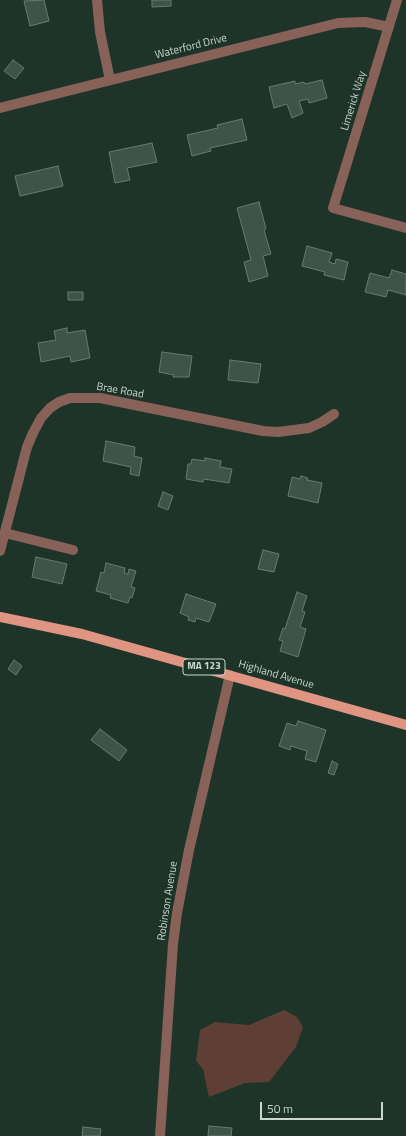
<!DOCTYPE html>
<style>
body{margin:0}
#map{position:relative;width:406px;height:1136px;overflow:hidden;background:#1e3428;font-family:"Titillium Web",sans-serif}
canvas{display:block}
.scale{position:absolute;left:260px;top:1102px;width:123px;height:18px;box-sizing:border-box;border:2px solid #cad7cf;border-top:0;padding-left:5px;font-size:12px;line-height:14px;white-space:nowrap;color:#cad7cf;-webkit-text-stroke:3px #1e3428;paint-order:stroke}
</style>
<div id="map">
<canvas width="406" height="1136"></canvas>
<div class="scale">50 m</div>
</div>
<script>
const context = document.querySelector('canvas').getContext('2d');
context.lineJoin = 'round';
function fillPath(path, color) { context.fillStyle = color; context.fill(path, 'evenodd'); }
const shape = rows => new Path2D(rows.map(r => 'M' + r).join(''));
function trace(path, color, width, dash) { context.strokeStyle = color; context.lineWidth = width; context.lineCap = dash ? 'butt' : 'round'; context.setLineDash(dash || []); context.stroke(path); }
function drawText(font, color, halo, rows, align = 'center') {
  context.font = font + ' "Titillium Web",sans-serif'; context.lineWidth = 4; context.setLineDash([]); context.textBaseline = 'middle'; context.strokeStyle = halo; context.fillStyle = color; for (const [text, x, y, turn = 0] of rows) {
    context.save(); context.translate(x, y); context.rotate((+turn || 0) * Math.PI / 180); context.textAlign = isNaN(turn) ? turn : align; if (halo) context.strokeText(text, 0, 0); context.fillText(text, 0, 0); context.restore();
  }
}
const green = shape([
 [284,1010,297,1017,303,1027,296,1047,269,1082,245,1083,209,1097,203,1069,196,1061,200,1030,215,1022,249,1025]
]);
const building = shape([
 [44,0,49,21,30,26,24,1,44,0],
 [152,0,171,0,171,6,152,7,152,0],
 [13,60,24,68,15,79,4,71,13,60],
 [322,80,327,98,309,103,308,99,299,101,303,113,292,118,287,104,274,108,269,87,295,81,295,84,304,82,305,84,322,80],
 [242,119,247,140,210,148,211,151,192,156,187,135,218,128,217,125,242,119],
 [152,143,157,162,127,168,130,180,115,183,109,152,152,143],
 [58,166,63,186,20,196,15,176,58,166],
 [259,202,266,229,264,230,271,254,263,256,268,276,249,282,244,262,251,260,237,208,259,202],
 [307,246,332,253,329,262,335,264,336,259,348,262,344,280,324,275,325,272,302,266,307,246],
 [392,270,406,274,406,295,388,290,386,297,365,292,370,273,389,278,392,270],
 [68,292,83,292,83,300,68,300,68,292],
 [67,328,67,333,85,330,90,358,71,362,70,356,41,362,38,343,56,340,54,331,67,328],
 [162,352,192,356,189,377,173,377,174,375,159,372,162,352],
 [230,360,261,364,258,383,228,380,230,360],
 [106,441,135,447,134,456,142,458,139,476,130,474,131,467,103,461,106,441],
 [205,458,221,461,220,467,232,469,229,483,204,479,203,482,186,479,188,464,191,464,192,459,205,461,205,458],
 [301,476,308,478,307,480,322,483,318,503,288,496,292,477,300,479,301,476],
 [163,492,173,496,168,510,158,506,163,492],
 [263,550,279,554,274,572,258,569,263,550],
 [36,557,67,564,62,584,32,577,36,557],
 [106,563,125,568,124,573,128,574,129,569,136,571,131,587,135,588,132,598,130,597,128,603,110,598,111,595,96,591,101,572,104,573,106,563],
 [297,592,307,596,302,611,305,612,300,627,306,629,298,657,280,651,283,641,279,640,283,628,285,629,297,592],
 [186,594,216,604,209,622,196,618,195,622,188,620,189,617,180,613,186,594],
 [14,660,22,666,16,675,8,669,14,660],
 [298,721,326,730,316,762,305,759,307,751,291,746,290,750,279,746,287,723,296,726,298,721],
 [100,729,127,750,119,761,91,740,100,729],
 [332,761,338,764,334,775,328,773,332,761],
 [209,1126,232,1128,231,1136,208,1136,209,1126],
 [83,1127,101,1129,100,1136,82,1136,83,1127]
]);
const minor = shape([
 [97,0,100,32,110,80],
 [397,0,333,208,406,228],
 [0,108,338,23,365,22,389,27],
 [5,533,73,550],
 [0,551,27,447,33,433,41,418,50,408,59,402,70,398,100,398,263,431,278,432,309,428,322,422,334,414],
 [160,1136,173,944,177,913,189,850,230,675]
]);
const major = shape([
 [0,617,82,634,406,725]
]);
const shields = [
 [204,667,42]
];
const shieldNames = [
 ["MA 123",204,667]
];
const streetNames = [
 ["Waterford Drive",191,47,-14],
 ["Limerick Way",354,101,-73],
 ["Brae Road",120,391,10],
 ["Highland Avenue",276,675,16],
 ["Robinson Avenue",168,901,-81]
];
fillPath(green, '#5f3e36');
fillPath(building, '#3d5448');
trace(building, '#657d70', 1);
trace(minor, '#886259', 10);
trace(major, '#e09482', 10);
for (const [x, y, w] of shields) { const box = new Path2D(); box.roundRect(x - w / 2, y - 8, w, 16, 3); context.fillStyle = '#1e3428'; context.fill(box); trace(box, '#cad7cf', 1); }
drawText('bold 10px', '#cad7cf', null, shieldNames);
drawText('11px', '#cad7cf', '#1e3428', streetNames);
</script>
